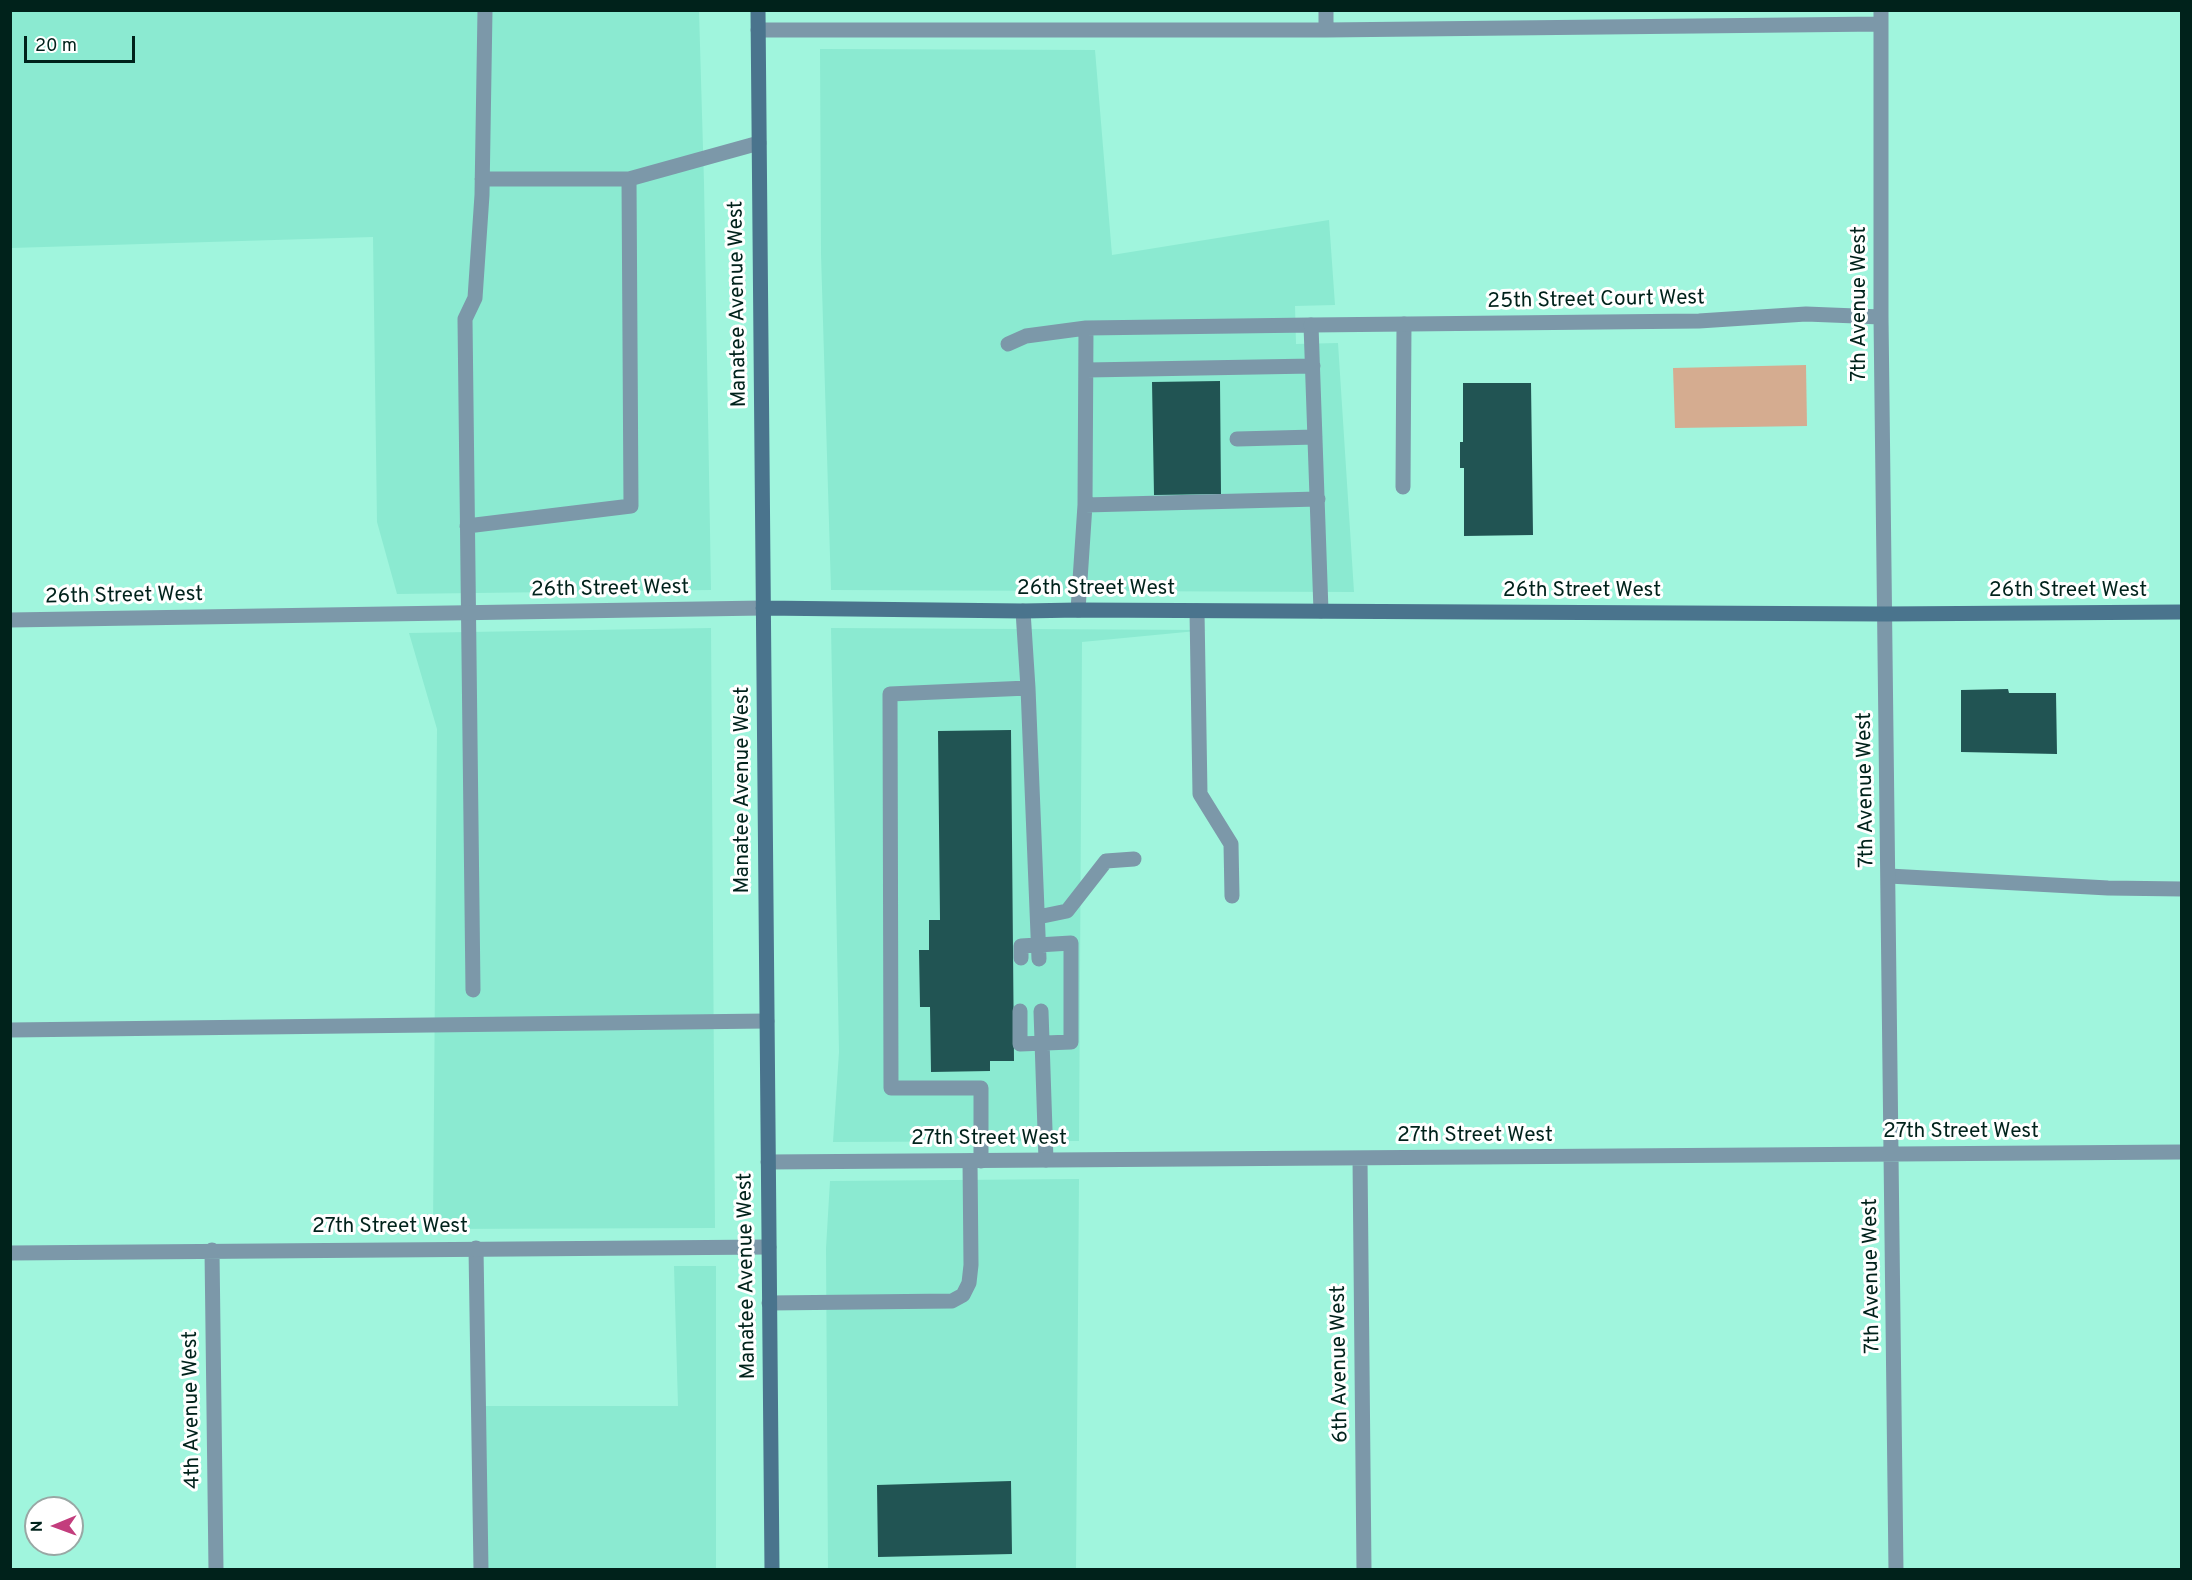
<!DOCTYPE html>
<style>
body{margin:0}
#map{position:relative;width:2192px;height:1580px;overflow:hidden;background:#a0f5dd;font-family:Overpass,sans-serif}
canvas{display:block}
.frame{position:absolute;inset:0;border:12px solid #00221b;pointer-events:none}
.north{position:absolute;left:24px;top:1496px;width:60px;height:60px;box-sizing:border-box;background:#fff;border:2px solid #99a7a4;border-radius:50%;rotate:269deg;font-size:16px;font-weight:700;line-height:24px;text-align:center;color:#00221b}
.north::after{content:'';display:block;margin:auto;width:21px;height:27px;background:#c33d7d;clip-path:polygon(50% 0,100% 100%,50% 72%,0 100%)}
.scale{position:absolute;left:24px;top:36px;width:111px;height:27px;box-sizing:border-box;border:3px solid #00221b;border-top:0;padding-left:8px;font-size:18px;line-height:21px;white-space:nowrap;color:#00221b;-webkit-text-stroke:4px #fff;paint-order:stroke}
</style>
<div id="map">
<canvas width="2192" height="1580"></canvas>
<div class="frame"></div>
<div class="north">N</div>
<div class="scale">20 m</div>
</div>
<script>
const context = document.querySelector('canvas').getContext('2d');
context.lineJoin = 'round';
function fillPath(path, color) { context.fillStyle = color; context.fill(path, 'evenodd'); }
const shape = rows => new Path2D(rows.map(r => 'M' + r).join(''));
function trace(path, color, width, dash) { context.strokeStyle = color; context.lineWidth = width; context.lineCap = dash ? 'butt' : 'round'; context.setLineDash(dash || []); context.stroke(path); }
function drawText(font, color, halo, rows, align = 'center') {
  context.font = font + ' Overpass,sans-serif'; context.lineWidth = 6; context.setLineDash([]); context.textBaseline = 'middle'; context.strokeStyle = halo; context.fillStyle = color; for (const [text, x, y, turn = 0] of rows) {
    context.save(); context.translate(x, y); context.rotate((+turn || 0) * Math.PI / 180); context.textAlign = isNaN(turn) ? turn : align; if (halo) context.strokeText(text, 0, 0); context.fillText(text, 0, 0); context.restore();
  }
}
const built = shape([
 [10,11,699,11,704,183,711,590,397,594,377,522,373,237,11,248],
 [820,49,1095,50,1112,255,1329,220,1335,305,1295,306,1296,344,1338,343,1354,592,831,590,821,254],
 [711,628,715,1228,433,1229,437,729,409,633],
 [831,628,1207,630,1082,642,1079,1141,833,1142,839,1052],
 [1079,1179,1076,1569,828,1570,826,1248,830,1181],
 [674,1266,716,1266,716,1569,479,1570,483,1406,678,1406]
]);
const green = shape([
 [1806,365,1807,426,1675,428,1673,368]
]);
const building = shape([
 [1220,381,1221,494,1154,495,1152,382],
 [1463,383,1531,383,1533,535,1464,536,1464,468,1460,468,1460,442,1463,442],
 [2008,689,2009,693,2056,693,2057,754,1961,752,1961,690],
 [1011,730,1014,1061,990,1061,990,1071,931,1072,930,1007,920,1007,919,950,929,950,929,920,940,920,938,731],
 [1011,1481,1012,1554,878,1557,877,1485]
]);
const lane = shape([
 [482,179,629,179,759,143],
 [1008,344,1026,336,1086,328,1311,325,1321,611],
 [1087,370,1313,366],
 [1237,439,1315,437],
 [1403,487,1404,324],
 [1085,505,1318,499],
 [467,526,631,506,629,179],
 [1078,610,1085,505,1086,328],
 [1197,611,1200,794,1231,844,1232,896],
 [1028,688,1039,959],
 [1889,876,2108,888,2182,889],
 [1038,917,1067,911,1106,861,1134,859],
 [473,990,465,319,475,298,482,195,485,10],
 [1020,1011,1020,1044,1071,1042,1071,943,1021,946,1021,958],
 [1041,1011,1046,1160],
 [10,1030,767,1021],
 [981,1161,981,1088,891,1088,890,694,1028,688,1023,611],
 [476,1248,481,1570],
 [769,1303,952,1301,963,1295,969,1283,971,1265,970,1161]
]);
const street = shape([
 [1326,10,1326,30],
 [1881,10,1881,317,1896,1570],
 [758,30,1326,30,1881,24],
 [1311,325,1699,321,1806,314,1881,317],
 [10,620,763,608],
 [1360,1158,1364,1570],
 [768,1162,2182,1152],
 [212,1250,216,1570],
 [10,1253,769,1247]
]);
const secondary = shape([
 [758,10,772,1570],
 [763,608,1023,611,1078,610,1885,614,2182,612]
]);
const streetNames = [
 ["25th Street Court West",1596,301,-1],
 ["Manatee Avenue West",739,304,-91],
 ["7th Avenue West",1861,304,-90],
 ["26th Street West",610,590,-1],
 ["26th Street West",1096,590],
 ["26th Street West",1582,592],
 ["26th Street West",2068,592],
 ["26th Street West",124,597,-1],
 ["Manatee Avenue West",744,790,-90],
 ["7th Avenue West",1867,790,-91],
 ["27th Street West",1961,1133],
 ["27th Street West",1475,1137],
 ["27th Street West",989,1140],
 ["27th Street West",390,1228],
 ["Manatee Avenue West",748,1276,-91],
 ["7th Avenue West",1873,1276,-91],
 ["6th Avenue West",1341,1364,-91],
 ["4th Avenue West",193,1410,-91]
];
fillPath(built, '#8bead1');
fillPath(green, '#d5ac90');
fillPath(building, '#215453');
trace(lane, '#7c98a9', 15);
trace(street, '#7c98a9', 15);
trace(secondary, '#4a748d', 15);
drawText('21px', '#00221b', '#fff', streetNames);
</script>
